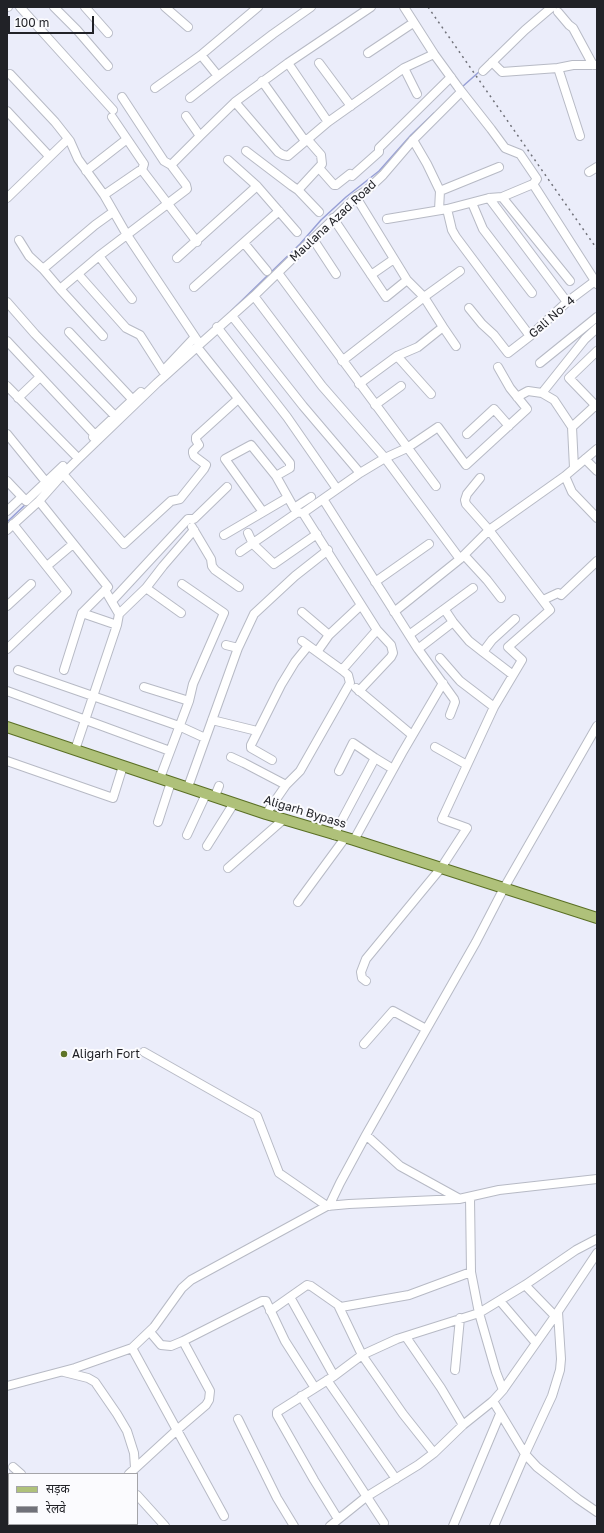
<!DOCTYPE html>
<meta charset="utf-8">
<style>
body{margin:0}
#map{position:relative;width:604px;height:1533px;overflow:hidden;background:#ebedfa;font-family:"Golos Text","Noto Sans Devanagari",sans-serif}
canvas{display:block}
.frame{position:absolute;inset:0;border:8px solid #212227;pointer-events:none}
.legend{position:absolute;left:8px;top:1473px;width:130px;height:52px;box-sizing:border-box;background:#fbfbfe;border:1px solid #a4a4a8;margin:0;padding:5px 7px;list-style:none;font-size:12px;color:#212227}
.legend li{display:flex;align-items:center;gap:8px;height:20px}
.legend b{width:20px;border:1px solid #a4a4a8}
.scale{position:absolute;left:8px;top:16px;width:86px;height:18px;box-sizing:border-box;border:2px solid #212227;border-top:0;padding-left:5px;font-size:12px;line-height:14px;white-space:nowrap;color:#212227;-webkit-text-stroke:3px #fbfbfe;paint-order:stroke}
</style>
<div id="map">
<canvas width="604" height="1533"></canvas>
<div class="frame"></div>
<ul class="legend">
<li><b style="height:5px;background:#afc17a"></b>सड़क</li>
<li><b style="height:5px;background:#707179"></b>रेलवे</li>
</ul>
<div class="scale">100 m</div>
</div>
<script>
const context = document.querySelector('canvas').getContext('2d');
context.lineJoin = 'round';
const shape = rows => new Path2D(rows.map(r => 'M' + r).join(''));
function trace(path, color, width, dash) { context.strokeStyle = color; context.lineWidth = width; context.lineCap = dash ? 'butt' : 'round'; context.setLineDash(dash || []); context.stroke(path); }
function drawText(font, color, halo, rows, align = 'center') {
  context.font = font + ' "Golos Text",sans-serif'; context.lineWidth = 4; context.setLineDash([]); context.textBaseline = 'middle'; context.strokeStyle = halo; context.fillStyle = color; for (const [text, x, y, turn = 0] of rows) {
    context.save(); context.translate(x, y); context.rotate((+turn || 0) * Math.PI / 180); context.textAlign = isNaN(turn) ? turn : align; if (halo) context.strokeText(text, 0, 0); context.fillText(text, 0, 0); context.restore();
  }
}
const stream = shape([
 [462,87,480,71],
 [231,311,300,244,321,220,346,197,379,171,411,135,434,113],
 [7,522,26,504]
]);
const minor = shape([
 [7,7,8,7],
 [20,7,113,110],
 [54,7,77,30,108,66],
 [85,7,108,33],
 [165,7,188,27],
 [371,7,288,63,235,102,278,152,283,155,288,156,328,122,404,68,434,54,458,87,491,129,505,148,520,154,537,179,533,184,597,284],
 [404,7,434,54],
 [558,12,569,25,573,28,593,65],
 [368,53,413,23],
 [201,55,218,76,273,34,311,7],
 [492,62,502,72,558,68,580,136],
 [288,63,328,122],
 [319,63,351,106],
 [404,68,417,94],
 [558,68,573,65,596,65],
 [483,71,525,30,552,7],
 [10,74,55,122,70,141,78,159,104,195,127,235,197,340,199,345,197,347,290,463,290,468,276,476],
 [262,81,305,141],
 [155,88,201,55,258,7],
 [190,98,218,76],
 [7,111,49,156],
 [186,116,200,136,235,102],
 [112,117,144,164,142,170],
 [413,140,427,164,440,191,499,167],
 [246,151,292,186,298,190,319,212],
 [228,160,257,186,297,232],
 [171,165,200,136],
 [319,168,334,185,336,185,350,174,352,176,379,152,379,148,451,77],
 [86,171,127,139],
 [589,172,597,167],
 [298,190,322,164,321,155,307,139],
 [104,195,139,171,142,170,197,242],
 [356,197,407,280],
 [502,197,570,281],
 [7,198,68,139],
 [489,198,567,302],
 [472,203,483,229,532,293],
 [447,209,452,230,456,237,530,336],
 [439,210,440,191],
 [333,218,386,297,407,280,424,297,443,327,456,346],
 [387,219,447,209,489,198,502,197,533,184],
 [313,239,336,274],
 [19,240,29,256,43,269],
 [244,243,267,271],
 [99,256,132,299],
 [177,258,257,186],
 [278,273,436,486],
 [78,274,126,328,140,335,163,371],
 [371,275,394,259],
 [194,287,279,211],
 [60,289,43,269,95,225,113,212],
 [254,296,322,386,385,458,460,559],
 [7,302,35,334,115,416],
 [469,308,482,324,494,335,508,353,530,336,567,302,595,281],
 [232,316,303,406,360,473,323,499],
 [217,327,287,417,337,489],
 [69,332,132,399],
 [103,336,60,289,99,256,187,189,186,185,171,165,164,161,122,97],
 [7,341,95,435],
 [199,345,254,296,356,197,367,190,383,175,413,140,461,92],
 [597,351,569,378,597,407],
 [397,356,418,347,443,327],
 [342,361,424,297,460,271],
 [540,363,597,317],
 [164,370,195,337],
 [359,384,397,356,431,394],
 [7,386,75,455],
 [542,393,585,339,597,328],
 [517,397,528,391,542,393,554,400,572,427,574,468],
 [18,398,40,377],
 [375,405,401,386],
 [572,427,597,404],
 [7,434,46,482],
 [467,434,494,409,509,426],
 [93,437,141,392],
 [585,459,597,471],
 [360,473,385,458,407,448,438,427,466,465,527,409,510,388,498,367],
 [63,474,124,544,171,501,180,499,204,469,206,465,194,456,193,453,193,451,199,445,196,440,196,437,238,399],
 [565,476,572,492,597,518],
 [7,481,26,501,63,466],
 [39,501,108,587,82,613,117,625,75,750],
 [294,508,311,497],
 [7,511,22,497],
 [263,512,225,459,251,445,276,476,294,508,298,512,303,513,377,630,391,645,393,653,391,657,359,691],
 [303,513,323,499,418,649,454,699,455,702,450,715],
 [192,527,211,559,212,566,215,570,239,587],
 [7,530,39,501,63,474,77,460,157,383,197,347],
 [248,533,253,544,274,564,317,534],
 [224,535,287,498],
 [240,552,298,512],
 [464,555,487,580,501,598],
 [47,566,73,544],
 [375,582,429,544],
 [146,588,181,613],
 [105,590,119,614],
 [543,600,558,593,561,595,597,561],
 [112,601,188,519,194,519,227,487],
 [7,606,31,584],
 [445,610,453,622,469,641,483,652],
 [302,612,329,635],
 [394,612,460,559,489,530,565,476,597,449],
 [117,625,119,614,146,588,163,566,194,530],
 [409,635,473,588],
 [226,645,238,648,254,614,295,576,328,550],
 [7,649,67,592,13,524],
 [418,649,453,622],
 [317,652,329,635,361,605],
 [440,658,460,681,494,707],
 [18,670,179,726,205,738],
 [64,670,82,613],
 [342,670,377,630],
 [513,675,483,652,492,640,515,619],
 [144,687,189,701],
 [356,688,412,735],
 [7,691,170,751],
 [212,720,257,731],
 [435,747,467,765],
 [231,757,244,763,286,785],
 [272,760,251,748,251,745,281,685,295,662,308,646],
 [7,761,113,798,123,766],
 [339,771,353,743,375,758,393,769],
 [160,778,189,701,193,684,224,613,182,584],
 [188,787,238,648],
 [215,796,219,786],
 [266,814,286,785,300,771,350,683,348,675,342,670,302,641],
 [158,822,171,782],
 [187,835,206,794],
 [334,835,375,758],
 [354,840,402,753,443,683],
 [207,846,234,803],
 [228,868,284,819],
 [298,902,345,838],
 [366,981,362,978,361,972,366,959,441,868,467,828,442,819,494,707,522,660,508,647,550,610,489,530,466,504,465,500,467,494,480,478],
 [364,1044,393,1011,426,1029],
 [144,1052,257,1116,279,1173,327,1206],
 [366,1135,400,1166,458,1198],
 [470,1197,471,1272,479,1313,496,1372,503,1390],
 [329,1206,340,1183,366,1135,476,942,504,888,597,726],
 [525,1285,555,1316],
 [290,1297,334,1376],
 [500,1301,535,1342],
 [339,1307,362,1355,403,1414,434,1453],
 [270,1311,307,1285,311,1286,341,1307,409,1295,471,1272],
 [558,1312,561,1359,560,1370,552,1396,525,1454,537,1467,578,1499,597,1512],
 [150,1332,161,1345,171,1346,183,1341,262,1301,266,1301,285,1341,315,1388],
 [406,1337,441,1388,463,1425],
 [132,1348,224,1516],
 [455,1370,460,1318],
 [64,1372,88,1378,95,1382,117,1414,127,1431,134,1453,135,1468],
 [327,1380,396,1479],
 [7,1386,75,1368,132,1348,154,1327,182,1288,191,1280,327,1206,349,1204,459,1199,499,1190,597,1179],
 [301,1396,384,1523],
 [493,1401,525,1454,494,1526],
 [238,1419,277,1498,294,1526],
 [13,1467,21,1474],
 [129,1474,178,1429,206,1405,209,1400,210,1391,183,1341],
 [137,1495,165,1526],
 [338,1519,314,1480,277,1415,277,1412,334,1376,362,1355,397,1339,479,1313,525,1285,576,1250,597,1239],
 [29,1524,30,1526],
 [70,1526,73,1524],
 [330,1526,366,1497,418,1465,434,1453,463,1425,493,1401,503,1390,555,1316,597,1253],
 [453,1526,500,1414]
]);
const major = shape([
 [7,727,266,814,354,840,597,918]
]);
const rail = shape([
 [428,7,597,249]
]);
const markers = [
 [64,1054,4,"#5e7426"]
];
const streetNames = [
 ["Maulana Azad Road",333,221,-43],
 ["Gali No- 4",552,317,-41],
 ["Aligarh Bypass",305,812,17]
];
const poiNames = [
 ["Aligarh Fort",72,1054]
];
trace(stream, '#979fd6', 1.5);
trace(minor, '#b7bac5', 10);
trace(major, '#5a6f24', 12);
trace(minor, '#fff', 8);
trace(major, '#afc17a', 10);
trace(rail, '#707179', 1.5, [2, 4]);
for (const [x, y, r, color] of markers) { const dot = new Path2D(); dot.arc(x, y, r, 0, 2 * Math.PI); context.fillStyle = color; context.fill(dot); trace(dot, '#fbfbfe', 1.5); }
drawText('12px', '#212227', '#fbfbfe', streetNames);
drawText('12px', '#212227', '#fbfbfe', poiNames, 'left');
</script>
